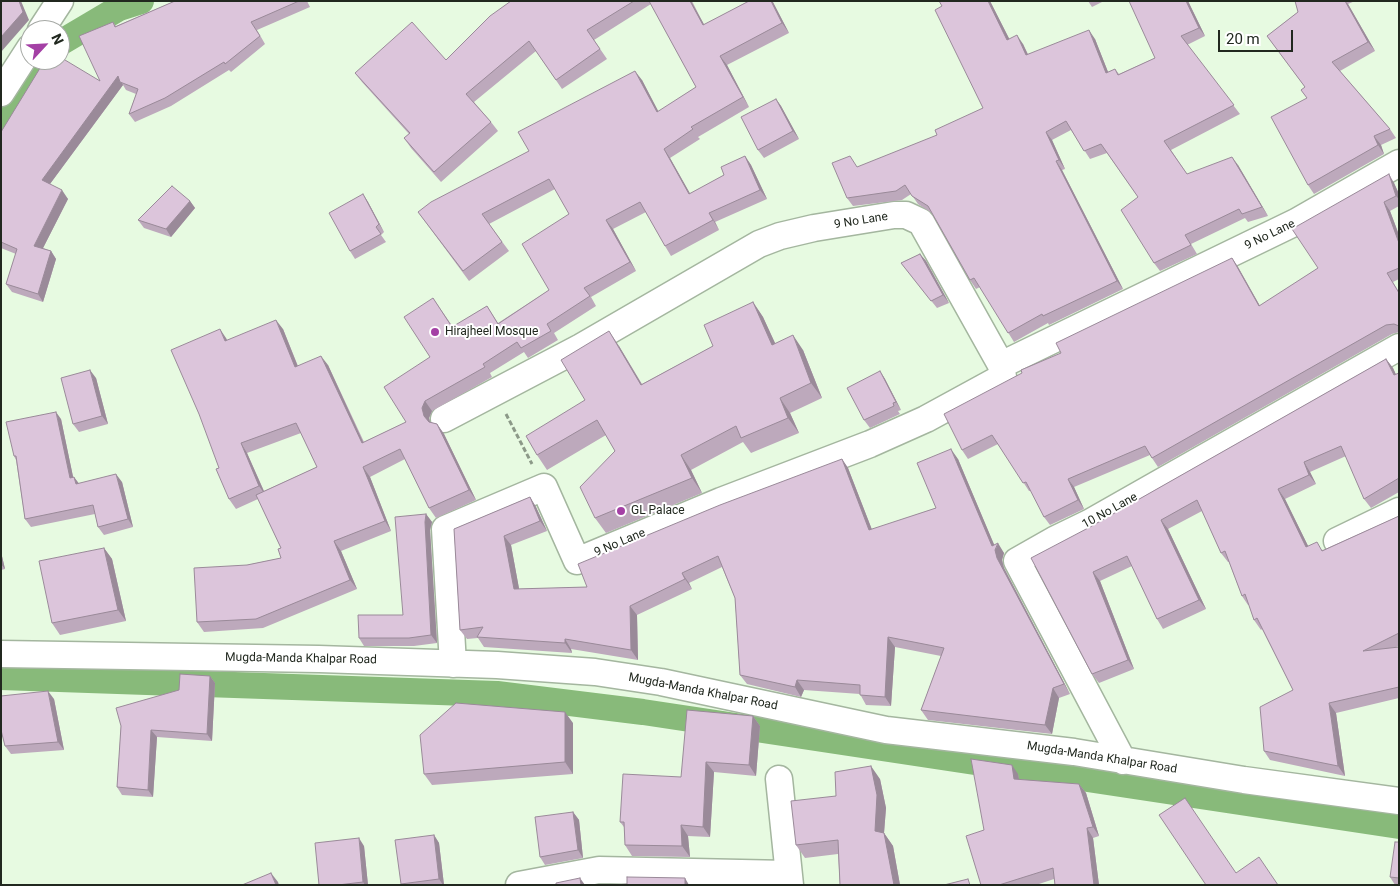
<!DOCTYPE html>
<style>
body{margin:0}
#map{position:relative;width:1400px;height:886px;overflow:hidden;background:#e7fae1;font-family:Roboto,sans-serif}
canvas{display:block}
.frame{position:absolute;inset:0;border:2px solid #21281f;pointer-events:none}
.north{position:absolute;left:20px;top:20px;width:50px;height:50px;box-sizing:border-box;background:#fff;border:1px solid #a6a9a5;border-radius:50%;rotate:65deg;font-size:14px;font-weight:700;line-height:20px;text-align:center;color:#21281f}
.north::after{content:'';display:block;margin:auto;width:18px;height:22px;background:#a440a5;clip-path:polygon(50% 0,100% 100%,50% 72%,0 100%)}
.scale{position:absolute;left:1218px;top:30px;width:75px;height:22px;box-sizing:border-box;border:2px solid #21281f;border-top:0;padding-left:6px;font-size:15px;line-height:18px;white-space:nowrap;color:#21281f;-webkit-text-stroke:4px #fff;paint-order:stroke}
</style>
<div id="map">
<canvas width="1400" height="886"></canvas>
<div class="frame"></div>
<div class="north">N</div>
<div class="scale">20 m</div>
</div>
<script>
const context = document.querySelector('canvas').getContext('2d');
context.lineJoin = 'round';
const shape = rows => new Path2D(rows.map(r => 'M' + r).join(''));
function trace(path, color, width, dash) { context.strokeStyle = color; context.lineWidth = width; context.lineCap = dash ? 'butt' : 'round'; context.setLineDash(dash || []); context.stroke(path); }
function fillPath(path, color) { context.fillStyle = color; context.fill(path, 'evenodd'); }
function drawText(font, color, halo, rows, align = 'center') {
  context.font = font + ' Roboto,sans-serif'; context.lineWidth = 4; context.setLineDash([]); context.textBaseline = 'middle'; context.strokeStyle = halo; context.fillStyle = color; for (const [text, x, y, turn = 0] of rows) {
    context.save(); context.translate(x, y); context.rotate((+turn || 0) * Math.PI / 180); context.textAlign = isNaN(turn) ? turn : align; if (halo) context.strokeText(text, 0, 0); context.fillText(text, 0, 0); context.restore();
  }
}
const canal = shape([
 [60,43,119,8,141,1],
 [1,121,24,83,43,60],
 [1,677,497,694,643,712,1399,826]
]);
const path = shape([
 [506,414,532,464]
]);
const minor = shape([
 [41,30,60,1],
 [1,93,30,48],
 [444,419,581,347,759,244,780,236,814,228,894,215,906,215,921,222,1001,365,1296,222,1399,163],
 [1337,541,1399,511],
 [1,654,319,659,497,665,595,672,661,682,886,730,1074,752,1244,780,1399,801],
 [453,664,445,529,544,487,577,561,721,501,870,444,926,419,1003,377,1001,365],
 [1123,761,1017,561,1054,540,1089,523,1399,347],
 [779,779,790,885],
 [519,885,599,870,788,874]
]);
const wall = shape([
 [175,1,307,1,310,7,257,30,265,44,231,72,229,70,171,106,135,122,129,114,136,94,126,90,123,85,50,184,68,199,43,248,51,251,56,259,43,302,12,292,6,284,16,254,1,248,1,132,100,81,113,22,116,26],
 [511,1,692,1,704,25,749,1,772,1,789,33,727,65,749,107,698,137,700,139,670,158,690,194,724,175,745,156,751,165,767,199,715,222,719,230,671,256,665,246,646,212,613,229,636,271,591,297,596,306,554,333,558,340,528,358,524,352,490,373,492,377,432,411,429,418,430,422,437,424,444,434,476,500,436,518,429,508,405,459,370,477,391,531,341,551,357,589,263,628,204,632,197,622,247,565,281,558,281,548,258,499,236,509,229,499,219,468,226,338,227,340,283,329,298,366,328,365,364,442,406,422,430,357,433,298,453,327,487,306,498,323,549,290,569,214,555,189,489,224,509,251,469,281,418,212,529,151,642,80,658,112,696,87,651,4,594,40,607,59,562,89,536,51,474,102,491,122,498,131,441,182,411,148,404,138,409,134,362,82,355,73,446,60],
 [301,433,317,467,264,491,247,453],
 [990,1,1009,39,1023,44,1028,54,1095,39,1108,72,1115,69,1119,74,1155,58,1188,1,1205,36,1187,45,1240,114,1171,150,1187,174,1238,165,1268,216,1248,222,1245,218,1191,244,1197,254,1160,271,1154,263,1138,197,1107,153,1090,159,1071,130,1052,140,1065,169,1062,170,1123,289,1049,325,1048,323,1014,342,980,287,976,289,970,280,932,213,918,204,911,194,902,200,853,206,847,198,937,135,983,108],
 [1088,1,1104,1,1092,7],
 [1295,1,1355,1,1348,4,1375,51,1340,71,1390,129,1396,138,1381,145,1384,154,1314,194,1308,185,1307,98,1301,90,1305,87,1267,36,1298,12],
 [776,99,781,106,799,139,764,158,758,150],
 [1394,183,1399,194,1399,206,1390,211,1399,235,1399,279,1393,282,1399,292,1399,332,1392,334,1158,467,1150,455,1074,487,1084,509,1050,525,1044,517,1031,491,1029,491,998,444,968,459,962,450,1061,353,1232,258,1238,267,1260,306,1318,268],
 [363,194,368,202,384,232,381,235,386,242,355,259,350,251],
 [190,201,195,208,171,237,144,228,138,220],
 [920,254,926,261,949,303,937,308,901,263],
 [753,302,763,317,775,344,803,350,822,398,790,413,799,433,751,453,743,442,691,470,702,493,606,533,595,518,615,451,606,435,547,470,537,455,585,400,619,346,642,384,713,346],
 [1386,359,1393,368,1396,375,1399,373,1399,492,1371,508,1364,499,1346,456,1310,472,1316,484,1285,499,1308,546,1323,550,1399,516,1399,646,1396,647,1399,647,1399,698,1336,713,1345,776,1270,760,1264,751,1293,690,1262,629,1261,630,1254,620,1249,605,1248,605,1242,596,1229,562,1228,562,1221,553,1202,511,1168,529,1206,609,1163,629,1157,619,1132,566,1100,581,1134,669,1099,683,1092,674,1090,527],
 [880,371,885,379,901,410,898,411,900,414,870,428,864,420],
 [96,378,108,424,79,432,73,424],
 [61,419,73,477,74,477,79,484,122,482,133,527,104,535,98,527,95,514,31,527,25,519,16,460,14,456],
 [842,459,848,468,872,530,936,508,958,459,994,545,1004,553,1002,560,1004,568,1070,694,1059,698,1052,734,928,720,921,710,941,656,895,647,891,706,866,705,860,694,804,690,801,697,747,684,740,675,735,598,722,567,689,583,692,589,637,615,638,660,571,649,572,653,484,647,478,638,467,639,460,630,454,529,530,497,536,507,547,531,511,545,519,589,587,587],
 [426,514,432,522,430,530,437,643,414,646,364,646,359,638,403,615],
 [104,548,112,559,126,621,60,635,52,623],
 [1,552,5,569,1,570],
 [210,676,215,683,212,741,157,737,153,797,122,795,117,787,121,726,179,690],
 [54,699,64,750,11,754,5,746],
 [753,716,760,726,756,776,714,772,710,837,688,836,690,857,632,856,625,845,624,827,620,822,681,777],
 [573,723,573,774,432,785,424,774],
 [1018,774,1019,780,1079,784,1086,793,1099,836,1093,838,1099,885,1055,885,1054,879,1036,885,981,885,984,830],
 [880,779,886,808,884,833,893,846,900,885,840,885,838,854,805,858,796,845,836,796],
 [573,812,579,820,583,858,545,865,540,857],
 [434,835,439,843,444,885,402,885,401,884],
 [1399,842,1399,885,1395,885,1390,877],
 [364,846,368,885,319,885]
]);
const shadedWall = shape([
 [19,1,21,1,29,20,1,52,1,37],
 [690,1,691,1,710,35,703,25],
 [771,1,773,2,789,33,782,23],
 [988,1,990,1,1014,48,1007,40],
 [1186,1,1188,1,1205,36,1199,28],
 [1345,1,1348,4,1375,51,1368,42],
 [1089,30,1095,39,1112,82,1106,73],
 [1017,35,1023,44,1032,64,1026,55],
 [720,56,727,65,749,107,743,97],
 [635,71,642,80,664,122,657,112],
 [118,76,123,85,47,188,42,180],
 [776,99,781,106,799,139,793,131],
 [1046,132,1052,140,1065,169,1059,160],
 [1374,136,1381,145,1384,154,1378,145],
 [664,149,670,158,696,204,689,194],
 [745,156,751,165,767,199,760,190],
 [1232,157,1238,165,1268,216,1262,207],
 [1056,161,1062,170,1123,289,1117,281],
 [1389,174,1394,183,1399,194,1399,199,1396,196],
 [62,190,68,199,40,254,34,246],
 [363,194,368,202,384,232,379,224],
 [190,201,195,208,171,237,166,229],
 [1384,202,1390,211,1399,235,1399,243],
 [709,213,715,222,719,230,713,220],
 [606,220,613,229,636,271,630,262],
 [51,251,56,259,43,302,38,294],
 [920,254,926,261,949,303,943,295],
 [1232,258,1238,267,1265,315,1259,306],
 [753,302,763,317,783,360,772,345],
 [276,320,283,329,302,377,295,367],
 [220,329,226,338,231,350,225,341],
 [609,331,619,346,651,400,641,385],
 [793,335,803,350,822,398,811,383],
 [321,356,328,365,368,453,362,443],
 [1386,359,1393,368,1399,381,1394,375],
 [90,370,96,378,108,424,102,416],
 [880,371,885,379,901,410,896,402],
 [780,398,790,413,799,433,788,418],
 [425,401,432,411,429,418,431,426,424,416,422,408],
 [56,412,61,419,75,486,70,478],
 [437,424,444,434,476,500,469,490],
 [241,443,247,453,266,496,259,486],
 [951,449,958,459,996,549,998,543,1004,553,1002,560,1004,568,1070,694,1064,684,997,558],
 [681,455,691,470,702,493,692,478],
 [842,459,848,468,876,540,869,530],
 [1304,462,1310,472,1316,484,1309,475],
 [363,467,370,477,391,531,385,521],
 [116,474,122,482,133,527,128,519],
 [74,477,80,485,76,484],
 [1068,479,1074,487,1084,509,1078,500],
 [1278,489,1285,499,1313,556,1306,547],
 [530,497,536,507,547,531,540,521],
 [426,514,432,522,430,530,437,643,431,635,425,522],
 [1161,520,1168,529,1206,609,1199,600],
 [504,536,511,545,521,599,514,589],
 [334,541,341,551,357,589,350,580],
 [104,548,112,559,126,621,118,610],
 [1,552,5,569,1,564],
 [1093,572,1100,581,1134,669,1128,660],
 [682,573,689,583,692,589,685,579],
 [630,606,637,615,638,660,631,650],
 [888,637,895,647,891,706,885,697],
 [565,639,571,649,572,653,565,643],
 [210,676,215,683,212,741,207,734],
 [797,680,804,690,801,697,795,687],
 [1053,688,1059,698,1052,734,1045,725],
 [48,691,54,699,64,750,58,742],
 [1329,703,1336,713,1345,776,1338,766],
 [565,712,573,723,573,774,565,762],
 [753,716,760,726,756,776,749,765],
 [151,730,157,737,153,797,148,790],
 [706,762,714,772,710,837,703,827],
 [1012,765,1018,774,1021,789,1014,779],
 [871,766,880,779,886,808,884,833,893,846,900,885,894,885,875,831],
 [1079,784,1086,793,1099,836,1093,827],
 [573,812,579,820,583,858,578,850],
 [681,825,688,836,690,857,682,846],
 [1087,828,1093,838,1099,885,1094,885],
 [434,835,439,843,444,885,443,885,439,879],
 [359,838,364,846,368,885,365,885,363,882],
 [271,873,278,882,279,885,276,885],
 [580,878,585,885,581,885],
 [685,878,689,885,685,885]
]);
const building = shape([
 [1,1,19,1,23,12,1,37,1,1],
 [175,1,299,1,251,22,260,36,225,64,224,62,165,98,129,114,138,89,120,82,118,76,42,180,62,190,34,246,51,251,38,294,6,284,17,249,1,242,1,132,45,60,60,60,60,57,100,81,79,36,113,22,115,27,175,1],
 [511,1,634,1,587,30,600,49,556,80,529,41,466,94,491,122,434,172,404,138,410,133,355,73,412,22,446,60,490,16,511,1],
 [649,1,690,1,703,25,749,1,771,1,782,23,720,56,743,97,691,127,693,129,664,149,689,194,724,175,721,167,745,156,760,190,709,213,713,220,665,246,640,202,606,220,630,262,584,288,590,296,547,324,551,331,521,348,517,342,483,364,485,367,425,401,422,408,424,416,429,422,437,424,469,490,429,508,400,449,363,467,385,521,334,541,350,580,256,619,197,622,194,568,247,565,281,558,278,549,281,548,256,495,317,467,296,423,241,443,259,486,229,499,216,469,219,468,199,414,171,350,220,329,225,341,276,320,295,367,321,356,362,443,406,422,384,387,430,357,404,317,433,298,452,327,487,306,498,324,549,290,522,244,569,214,549,179,482,214,502,242,463,271,418,212,431,202,529,151,518,132,635,71,657,112,696,87,649,1],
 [939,1,988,1,1007,40,1017,35,1026,55,1089,30,1106,73,1115,69,1118,75,1155,58,1129,1,1186,1,1199,28,1181,36,1234,105,1164,141,1187,174,1232,157,1262,207,1242,214,1239,209,1185,235,1191,245,1154,263,1121,210,1138,197,1101,144,1084,151,1066,121,1046,132,1059,160,1056,161,1117,281,1043,316,1042,314,1008,333,974,278,970,280,928,206,912,196,905,185,896,191,847,198,832,163,850,156,857,167,937,135,935,130,983,108,935,10,942,6,939,1],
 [1295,1,1345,1,1368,42,1332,62,1390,129,1374,136,1378,145,1308,185,1271,117,1307,98,1301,90,1305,87,1267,36,1298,12,1295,1],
 [776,99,793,131,758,150,741,117,776,99],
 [1389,174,1396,196,1384,202,1399,243,1399,268,1387,273,1399,293,1399,326,1394,324,1386,325,1152,458,1145,446,1068,479,1078,500,1044,517,1026,482,1023,483,992,435,962,450,944,414,1022,373,1021,370,1061,353,1056,343,1232,258,1259,306,1318,268,1292,229,1389,174],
 [172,186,190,201,166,229,138,220,172,186],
 [363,194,379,224,376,227,381,234,350,251,329,213,363,194],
 [920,254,943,295,931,301,901,263,920,254],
 [753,302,772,345,793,335,811,383,780,398,788,418,741,438,736,426,681,455,692,478,595,518,580,487,615,451,597,420,537,455,526,436,585,400,561,360,609,331,641,385,713,346,704,325,753,302],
 [1386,359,1394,375,1399,373,1399,478,1364,499,1341,446,1304,462,1309,475,1278,489,1306,547,1317,542,1322,551,1399,516,1399,633,1363,651,1399,647,1399,687,1329,703,1338,766,1264,751,1260,707,1293,690,1257,618,1254,620,1245,594,1242,596,1225,551,1221,553,1197,500,1161,520,1199,600,1157,619,1127,556,1093,572,1128,660,1092,674,1031,558,1090,527,1386,359],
 [90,370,102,416,73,424,61,378,90,370],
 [880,371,896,402,893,403,894,406,864,420,847,388,880,371],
 [56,412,70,478,74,477,76,484,116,474,128,519,98,527,93,505,25,519,16,456,14,456,6,422,56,412],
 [951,449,992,546,998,543,995,550,997,558,1064,684,1053,688,1045,725,921,710,944,648,888,637,885,697,860,695,860,685,797,680,795,687,740,675,735,598,718,556,682,573,685,579,630,606,631,650,565,639,565,643,477,637,483,627,460,630,454,529,530,497,540,521,504,536,514,589,587,587,578,564,720,505,842,459,869,530,936,508,917,463,951,449],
 [426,514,425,522,431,635,409,638,359,638,358,615,403,615,395,517,426,514],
 [104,548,118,610,52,623,39,561,104,548],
 [180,674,210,676,207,734,151,730,148,790,117,787,121,726,116,708,179,690,180,674],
 [48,691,58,742,5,746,1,730,1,696,48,691],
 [456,703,565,712,565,762,424,774,420,735,456,703],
 [687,710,753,716,749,765,706,762,703,827,681,825,682,846,625,845,624,822,620,822,623,774,681,777,687,710],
 [971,759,1012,765,1014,779,1079,784,1093,827,1087,828,1094,885,1055,885,1053,868,999,885,981,885,966,836,984,830,971,759],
 [871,766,877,795,875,831,884,833,894,885,840,885,838,840,796,845,791,801,836,796,835,772,871,766],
 [1185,798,1236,873,1259,857,1278,885,1206,885,1159,815,1185,798],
 [573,812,578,850,540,857,535,817,573,812],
 [434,835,439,879,401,884,395,840,434,835],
 [359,838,363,882,338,885,319,885,315,843,359,838],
 [1395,842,1399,842,1399,878,1390,877,1395,842],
 [271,873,276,885,242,885,271,873],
 [627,877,685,878,685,885,616,885,627,884,627,877],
 [580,878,581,885,556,885,556,883,580,878],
 [968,879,970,885,944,885,968,879]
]);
const markers = [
 [435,332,5,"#a440a5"],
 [621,511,5,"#a440a5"]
];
const streetNames = [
 ["9 No Lane",861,221,-9],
 ["9 No Lane",1270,235,-26],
 ["10 No Lane",1110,511,-29],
 ["9 No Lane",620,543,-23],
 ["Mugda-Manda Khalpar Road",301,659,1],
 ["Mugda-Manda Khalpar Road",703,692,11],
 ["Mugda-Manda Khalpar Road",1102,758,9]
];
const poiNames = [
 ["Hirajheel Mosque",445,332],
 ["GL Palace",631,511]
];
trace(canal, '#88ba7a', 26);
trace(minor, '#a4b69f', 29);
trace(path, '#8c9988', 3, [5, 2.5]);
trace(minor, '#fff', 26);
fillPath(wall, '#bda9bc');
fillPath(shadedWall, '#9a8a99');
fillPath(building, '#dcc5db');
trace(building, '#9a8a99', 1);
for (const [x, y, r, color] of markers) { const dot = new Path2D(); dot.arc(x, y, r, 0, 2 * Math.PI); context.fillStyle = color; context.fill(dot); trace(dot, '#fff', 2); }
drawText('12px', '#21281f', '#fff', streetNames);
drawText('12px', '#21281f', '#fff', poiNames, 'left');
</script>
